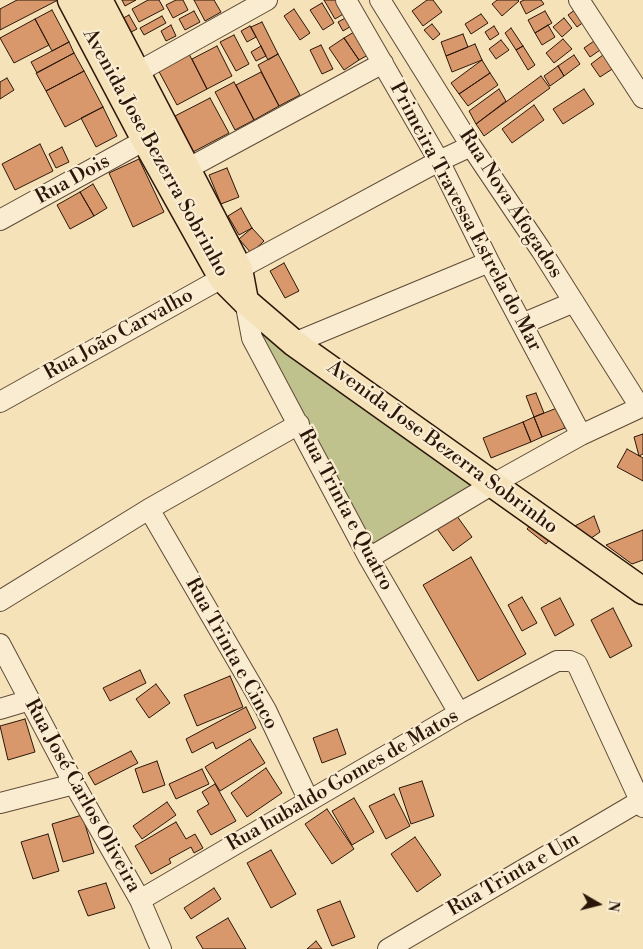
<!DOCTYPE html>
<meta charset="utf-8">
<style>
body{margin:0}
#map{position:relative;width:643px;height:949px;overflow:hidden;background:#f6e2b8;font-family:"Libre Bodoni",serif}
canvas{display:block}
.north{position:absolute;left:573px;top:879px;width:50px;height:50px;-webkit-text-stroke:4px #f9ecd1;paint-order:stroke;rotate:98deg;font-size:14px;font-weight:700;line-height:20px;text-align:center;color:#2b170a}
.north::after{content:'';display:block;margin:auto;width:18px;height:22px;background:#2b170a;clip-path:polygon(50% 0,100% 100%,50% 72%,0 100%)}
</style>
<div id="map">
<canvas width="643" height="949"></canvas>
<div class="north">N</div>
</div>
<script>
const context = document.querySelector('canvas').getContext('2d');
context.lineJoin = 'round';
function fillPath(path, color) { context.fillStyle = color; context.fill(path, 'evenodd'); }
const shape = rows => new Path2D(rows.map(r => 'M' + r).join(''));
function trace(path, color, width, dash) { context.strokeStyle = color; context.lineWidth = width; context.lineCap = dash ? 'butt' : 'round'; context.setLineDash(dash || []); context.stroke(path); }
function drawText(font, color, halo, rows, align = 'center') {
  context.font = font + ' "Libre Bodoni",serif'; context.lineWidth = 4.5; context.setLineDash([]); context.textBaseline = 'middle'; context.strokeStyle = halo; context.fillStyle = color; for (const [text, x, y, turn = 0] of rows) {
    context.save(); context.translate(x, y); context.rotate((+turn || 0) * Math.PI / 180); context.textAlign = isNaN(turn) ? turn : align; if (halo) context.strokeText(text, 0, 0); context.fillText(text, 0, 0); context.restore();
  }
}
const green = shape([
 [253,326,478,483,371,547]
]);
const building = shape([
 [17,0,58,0,0,30,0,9,17,0],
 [122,0,136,0,125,6,122,0],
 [148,0,159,0,164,9,139,22,132,9,148,0],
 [176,0,183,0,188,10,173,18,166,5,176,0],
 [194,0,214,0,221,12,205,21,194,0],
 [324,0,338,0,345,13,335,19,324,0],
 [427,0,433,0,442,12,423,26,412,11,427,0],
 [497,0,518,0,519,1,502,16,492,4,497,0],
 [524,0,541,0,544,4,526,14,520,2,524,0],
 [322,3,334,23,323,30,310,10,322,3],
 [294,9,310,33,300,40,284,16,294,9],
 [576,9,585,21,577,27,568,15,576,9],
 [52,10,69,42,52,51,35,19,52,10],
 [194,11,200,22,185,30,179,19,194,11],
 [545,11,552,23,535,33,528,20,545,11],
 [481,14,488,23,471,34,465,24,481,14],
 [129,15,137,29,123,36,116,22,129,15],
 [162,16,166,23,144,35,140,28,162,16],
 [349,16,353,25,343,31,338,22,349,16],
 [564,18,572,28,562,37,553,27,564,18],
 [35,19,49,45,14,63,0,38,35,19],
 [262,22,278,54,268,60,251,27,262,22],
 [432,24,440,34,433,40,424,30,432,24],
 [171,25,176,36,166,41,161,31,171,25],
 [548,25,555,37,542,45,535,33,548,25],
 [250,26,256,37,247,42,241,31,250,26],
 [494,26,499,34,490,40,485,32,494,26],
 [511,28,523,46,516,50,505,33,511,28],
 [354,32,368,55,359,60,344,38,354,32],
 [463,34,468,47,446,56,441,42,463,34],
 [234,35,249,64,236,71,220,42,234,35],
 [344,38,359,60,344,70,329,48,344,38],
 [563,39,572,49,554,63,546,53,563,39],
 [597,39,603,48,590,57,584,48,597,39],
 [501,40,509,50,496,59,489,49,501,40],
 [69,42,74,53,37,73,31,62,69,42],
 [475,44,482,60,452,72,446,56,475,44],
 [321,45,333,69,322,74,310,50,321,45],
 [217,46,232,76,207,89,192,59,217,46],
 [261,46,266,56,256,61,251,52,261,46],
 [523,46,535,65,528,70,516,50,523,46],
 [187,50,207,89,177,105,156,66,187,50],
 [607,52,617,66,600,77,591,64,607,52],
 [74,53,84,71,46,91,36,73,74,53],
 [278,54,300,95,279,106,258,65,278,54],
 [574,55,580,64,564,76,558,66,574,55],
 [482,60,490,73,459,94,451,83,482,60],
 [558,66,564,76,550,86,544,76,558,66],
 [84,71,103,107,65,127,46,91,84,71],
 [261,72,279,106,254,120,236,85,261,72],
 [490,73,498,85,468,106,459,94,490,73],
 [541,76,550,88,484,136,476,124,541,76],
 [7,78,14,90,0,99,0,82,7,78],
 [234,82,254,120,235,130,215,92,234,82],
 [499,89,506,101,476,124,469,111,499,89],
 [584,89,594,104,563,124,553,109,584,89],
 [210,98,229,133,193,152,175,116,210,98],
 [534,105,544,120,512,143,502,129,534,105],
 [103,107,117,136,96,147,81,118,103,107],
 [40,144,53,171,15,190,2,164,40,144],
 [62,147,69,162,56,168,49,154,62,147],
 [139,159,164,212,133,227,109,173,139,159],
 [227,168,239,197,221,204,209,175,227,168],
 [93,184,107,208,94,216,80,192,93,184],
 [80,192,94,216,70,229,57,205,80,192],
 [241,208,252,228,239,235,228,216,241,208],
 [252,228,264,241,251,253,239,239,252,228],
 [284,263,299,291,285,298,270,271,284,263],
 [536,393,544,413,534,417,526,396,536,393],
 [557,408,565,428,542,437,534,417,557,408],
 [534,417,542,437,531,442,523,422,534,417],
 [523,422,531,442,491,458,483,438,523,422],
 [643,434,643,454,639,456,634,437,643,434],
 [627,449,643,458,643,481,617,467,627,449],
 [454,512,472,537,453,551,435,526,454,512],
 [594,516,600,532,584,543,571,528,594,516],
 [532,523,551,538,546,544,527,529,532,523],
 [643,530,643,560,632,564,606,545,643,530],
 [471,557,526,654,478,681,423,585,471,557],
 [522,597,537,623,522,631,508,605,522,597],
 [560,598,574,625,555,636,541,608,560,598],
 [613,608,632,646,610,658,591,620,613,608],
 [140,670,146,683,110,701,103,688,140,670],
 [230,676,243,707,197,726,184,695,230,676],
 [156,684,170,703,149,718,136,699,156,684],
 [246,707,256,728,216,749,213,742,192,753,186,739,246,707],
 [25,719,35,752,8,760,0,726,25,719],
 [337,729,346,754,322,763,313,738,337,729],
 [250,739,265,763,220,791,205,767,250,739],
 [131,751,138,763,95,785,88,773,131,751],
 [157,761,165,785,143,793,135,769,157,761],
 [266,768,282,793,247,817,231,793,266,768],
 [202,769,209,784,176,799,169,784,202,769],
 [422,781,434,816,411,824,399,788,422,781],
 [215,784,236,821,211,835,197,811,209,804,202,792,215,784],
 [394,794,410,826,386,839,369,806,394,794],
 [354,798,374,832,352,845,332,811,354,798],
 [167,802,176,815,142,839,133,826,167,802],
 [327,809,354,849,332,864,305,824,327,809],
 [82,815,94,853,63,862,52,824,82,815],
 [176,822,186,839,195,834,203,848,194,853,191,847,169,859,171,863,151,874,135,846,176,822],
 [48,834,59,871,33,879,21,842,48,834],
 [415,837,441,875,417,892,391,854,415,837],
 [271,850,296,894,271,908,247,863,271,850],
 [106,883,115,908,88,916,78,891,106,883],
 [214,888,221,899,191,919,184,908,214,888],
 [340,901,355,937,332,946,317,910,340,901],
 [228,918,246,949,203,949,196,937,228,918],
 [316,941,322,949,307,949,316,941]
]);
const minor = shape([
 [346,0,439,161,489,262,581,435],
 [380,0,471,146,541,250,640,407],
 [579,0,643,98],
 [136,73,267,0],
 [174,176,383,63],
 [0,220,145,140],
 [245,301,252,338,369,558,459,713],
 [522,324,574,302],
 [294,343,489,262],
 [0,402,222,278,439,161,471,146],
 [149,509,266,710,309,801],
 [369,558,493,484,581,435,643,406],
 [0,601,149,509,299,424],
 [0,644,74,784,140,900,161,949],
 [0,709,30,700],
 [0,803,74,784],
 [140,900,459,713,557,661,570,661,577,664,643,807],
 [388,949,640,801]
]);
const major = shape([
 [71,0,145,140,222,278,245,301,294,343,643,591],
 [99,0,239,269,245,301]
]);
const streetNames = [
 ["Avenida Jose Bezerra Sobrinho",155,153,61],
 ["Rua Dois",73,180,-29],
 ["Rua Nova Afogados",510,204,57],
 ["Primeira Travessa Estrela do Mar",465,217,62],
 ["Rua João Carvalho",119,335,-29],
 ["Avenida Jose Bezerra Sobrinho",442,448,36],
 ["Rua Trinta e Quatro",345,510,62],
 ["Rua Trinta e Cinco",231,654,61],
 ["Rua hubaldo Gomes de Matos",343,781,-30],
 ["Rua José Carlos Oliveira",82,796,61],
 ["Rua Trinta e Um",514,875,-30]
];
fillPath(green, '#bfc28d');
fillPath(building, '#d9986b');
trace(building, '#2b170a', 1);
trace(minor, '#5e4a36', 22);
trace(major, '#2b170a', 29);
trace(minor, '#f9ecd1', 20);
trace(major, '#f6e2b8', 26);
drawText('20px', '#2b170a', '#f9ecd1', streetNames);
</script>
